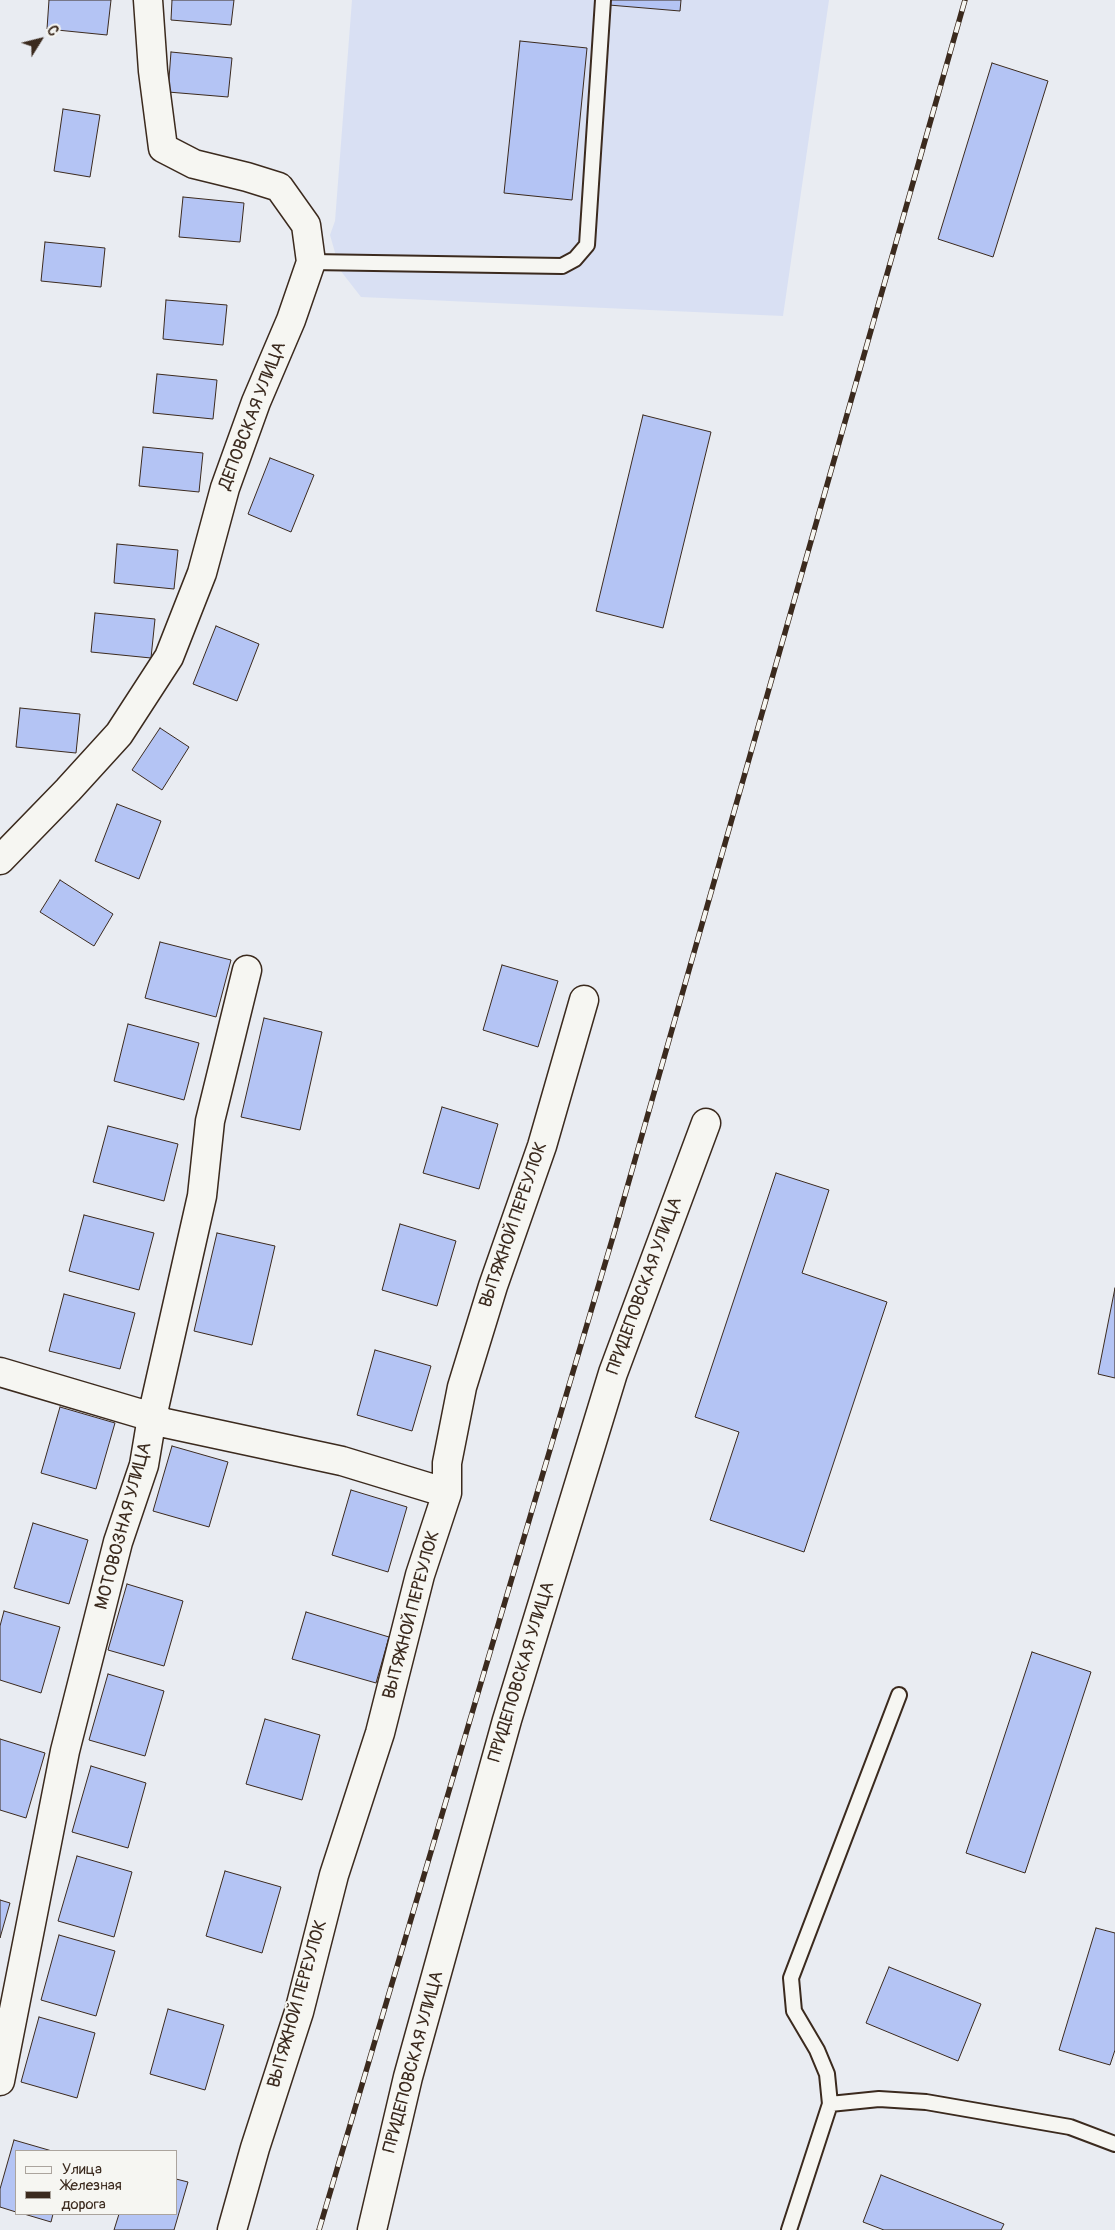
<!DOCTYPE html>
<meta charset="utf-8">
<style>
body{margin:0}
#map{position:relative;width:1115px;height:2230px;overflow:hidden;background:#e9ecf2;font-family:Pangolin,sans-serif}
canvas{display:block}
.legend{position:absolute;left:15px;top:2150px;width:162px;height:65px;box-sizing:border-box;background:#f6f6f2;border:1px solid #aba49d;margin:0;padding:6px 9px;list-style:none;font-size:15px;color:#3b2a1e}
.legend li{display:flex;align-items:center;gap:10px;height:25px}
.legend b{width:25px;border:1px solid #aba49d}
.north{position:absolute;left:15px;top:15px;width:50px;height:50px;-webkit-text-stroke:4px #f6f6f2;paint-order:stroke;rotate:54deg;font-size:14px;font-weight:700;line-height:20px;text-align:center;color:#3b2a1e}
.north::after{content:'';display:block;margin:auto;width:18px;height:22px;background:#3b2a1e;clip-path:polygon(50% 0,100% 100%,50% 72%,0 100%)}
</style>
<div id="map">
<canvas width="1115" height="2230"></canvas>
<ul class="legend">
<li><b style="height:6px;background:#f6f6f2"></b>Улица</li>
<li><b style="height:6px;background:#3b2a1e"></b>Железная дорога</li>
</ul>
<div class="north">С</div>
</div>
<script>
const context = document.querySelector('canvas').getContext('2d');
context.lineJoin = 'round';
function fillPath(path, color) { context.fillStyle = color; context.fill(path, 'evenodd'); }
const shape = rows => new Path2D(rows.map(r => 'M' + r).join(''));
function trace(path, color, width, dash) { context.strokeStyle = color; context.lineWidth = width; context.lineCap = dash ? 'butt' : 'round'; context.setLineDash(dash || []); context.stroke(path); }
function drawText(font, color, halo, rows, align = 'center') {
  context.font = font + ' Pangolin,sans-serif'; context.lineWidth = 4; context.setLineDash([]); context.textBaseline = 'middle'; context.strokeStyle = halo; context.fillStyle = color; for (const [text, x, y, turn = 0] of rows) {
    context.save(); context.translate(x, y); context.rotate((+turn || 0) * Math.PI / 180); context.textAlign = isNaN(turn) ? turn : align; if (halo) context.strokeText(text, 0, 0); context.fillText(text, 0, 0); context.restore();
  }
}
const built = shape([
 [352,0,829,0,783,316,361,297,340,270,330,235,335,221]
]);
const building = shape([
 [49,0,111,0,107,35,47,29,49,0],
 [172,0,234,0,231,25,171,20,172,0],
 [609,0,681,0,680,11,609,5,609,0],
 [520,41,587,48,572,200,504,193,520,41],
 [171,52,232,58,228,97,168,92,171,52],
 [992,63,1048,81,993,257,938,239,992,63],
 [63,109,100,115,90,177,54,171,63,109],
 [183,197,244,203,240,242,179,237,183,197],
 [45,242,105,248,101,287,41,281,45,242],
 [166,300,227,305,223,345,163,339,166,300],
 [157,374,217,380,213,419,153,413,157,374],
 [643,415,711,432,663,628,596,611,643,415],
 [143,447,203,453,199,492,139,486,143,447],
 [270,458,314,475,291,532,248,514,270,458],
 [117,544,178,550,174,589,114,583,117,544],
 [95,613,155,619,151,658,91,652,95,613],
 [216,626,259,644,237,701,193,684,216,626],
 [20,708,80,714,76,753,16,747,20,708],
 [160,728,189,747,162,790,132,770,160,728],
 [117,804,161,821,139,879,95,861,117,804],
 [60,880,113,914,94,946,40,912,60,880],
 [160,942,231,960,216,1017,145,998,160,942],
 [502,965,558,981,538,1047,483,1030,502,965],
 [264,1018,322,1032,300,1130,241,1117,264,1018],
 [128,1024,199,1043,184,1100,114,1081,128,1024],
 [442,1107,498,1124,479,1189,423,1173,442,1107],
 [108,1126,178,1144,164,1201,93,1182,108,1126],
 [776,1173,829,1190,802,1273,887,1302,804,1552,710,1520,739,1432,695,1417,776,1173],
 [84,1215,154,1233,139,1290,69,1271,84,1215],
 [400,1224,456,1241,437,1306,382,1290,400,1224],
 [217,1233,275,1246,252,1345,194,1331,217,1233],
 [1115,1288,1115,1378,1098,1374,1115,1288],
 [64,1294,135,1313,120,1369,49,1351,64,1294],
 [375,1350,431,1366,412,1431,357,1415,375,1350],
 [60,1407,115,1423,96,1489,41,1473,60,1407],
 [172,1446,228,1462,209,1527,153,1511,172,1446],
 [351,1490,407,1507,388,1572,332,1555,351,1490],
 [33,1523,88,1540,69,1604,14,1588,33,1523],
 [127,1584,183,1601,164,1666,108,1650,127,1584],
 [4,1611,60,1627,41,1693,0,1680,0,1626,4,1611],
 [306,1612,389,1637,376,1683,292,1659,306,1612],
 [1032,1652,1091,1672,1025,1873,966,1853,1032,1652],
 [108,1674,164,1691,145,1756,89,1740,108,1674],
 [265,1719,320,1735,302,1800,246,1784,265,1719],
 [0,1739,45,1753,26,1818,0,1810,0,1739],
 [91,1766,146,1783,128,1848,72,1832,91,1766],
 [77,1856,132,1872,114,1937,58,1921,77,1856],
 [225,1871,281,1887,262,1953,206,1936,225,1871],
 [0,1900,10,1903,0,1938,0,1900],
 [1096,1928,1115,1933,1115,2050,1110,2065,1059,2050,1096,1928],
 [59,1935,115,1951,96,2016,41,2000,59,1935],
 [889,1967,981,2004,958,2061,866,2023,889,1967],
 [168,2009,224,2025,205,2090,150,2074,168,2009],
 [39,2017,95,2033,77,2098,21,2082,39,2017],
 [14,2140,52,2151,16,2151,16,2212,0,2207,0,2189,14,2140],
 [881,2175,1004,2224,1001,2230,884,2230,863,2222,881,2175],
 [176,2179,188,2182,174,2230,114,2230,119,2214,176,2214,176,2179],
 [24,2214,53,2214,51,2222,24,2214]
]);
const service = shape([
 [311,262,562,266,575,259,587,245,603,0],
 [830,2104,827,2074,817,2050,794,2011,791,1978,899,1695],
 [789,2230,830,2104,879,2099,926,2102,1070,2127,1115,2144]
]);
const minor = shape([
 [0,860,68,790,119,734,169,657,202,573,225,488,256,402,291,320,311,262,306,225,279,187,247,177,194,164,163,148,153,71,148,0],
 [0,1372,152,1417,165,1423,342,1461,447,1493],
 [0,2081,65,1751,118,1542,144,1465,152,1417,202,1196,210,1121,247,970],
 [232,2230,255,2148,299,2012,334,1875,380,1733,420,1575,447,1493,447,1463,462,1387,493,1286,542,1146,584,1000],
 [372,2230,408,2077,507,1720,613,1373,706,1123]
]);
const rail = shape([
 [319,2230,615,1230,965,0]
]);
const streetNames = [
 ["ДЕПОВСКАЯ УЛИЦА",253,416,-69],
 ["ВЫТЯЖНОЙ ПЕРЕУЛОК",514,1225,-71],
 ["ПРИДЕПОВСКАЯ УЛИЦА",645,1286,-70],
 ["МОТОВОЗНАЯ УЛИЦА",124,1526,-75],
 ["ВЫТЯЖНОЙ ПЕРЕУЛОК",412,1615,-75],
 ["ПРИДЕПОВСКАЯ УЛИЦА",522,1672,-73],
 ["ВЫТЯЖНОЙ ПЕРЕУЛОК",298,2004,-74],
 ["ПРИДЕПОВСКАЯ УЛИЦА",414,2062,-75]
];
fillPath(built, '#d9e0f3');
fillPath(building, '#b4c4f4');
trace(building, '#3b2a1e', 1);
trace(service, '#3b2a1e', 18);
trace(minor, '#3b2a1e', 31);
trace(service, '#f6f6f2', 14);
trace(minor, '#f6f6f2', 28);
trace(rail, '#3b2a1e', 5.5);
trace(rail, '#f6f6f2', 4, [11]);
drawText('18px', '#3b2a1e', '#f6f6f2', streetNames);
</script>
